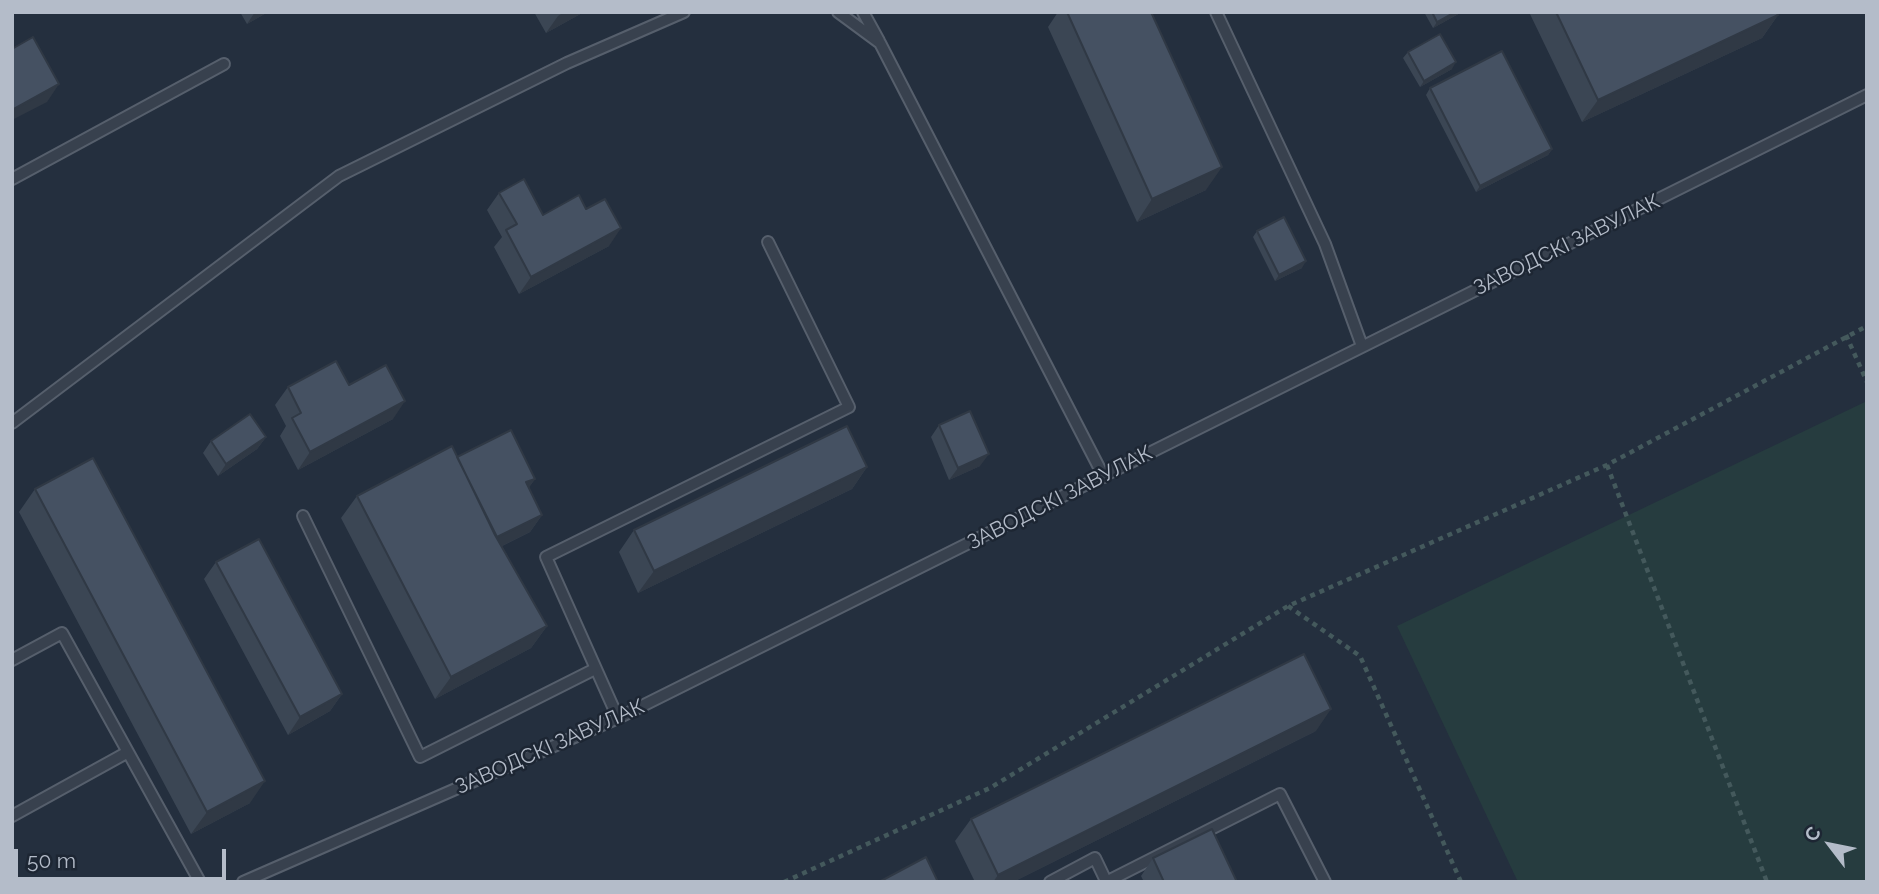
<!DOCTYPE html>
<meta charset="utf-8">
<style>
body{margin:0}
#map{position:relative;width:1879px;height:894px;overflow:hidden;background:#242f3e;font-family:Raleway,sans-serif}
canvas{display:block}
.frame{position:absolute;inset:0;border:14px solid #b4bcc9;pointer-events:none}
.north{position:absolute;left:1795px;top:810px;width:70px;height:70px;-webkit-text-stroke:5px #1d2633;paint-order:stroke;rotate:302deg;font-size:19px;font-weight:700;line-height:28px;text-align:center;color:#b4bcc9}
.north::after{content:'';display:block;margin:auto;width:24px;height:32px;background:#b4bcc9;clip-path:polygon(50% 0,100% 100%,50% 72%,0 100%)}
.scale{position:absolute;left:14px;top:849px;width:212px;height:32px;box-sizing:border-box;border:4px solid #b4bcc9;border-top:0;padding-left:9px;font-size:21px;line-height:24px;white-space:nowrap;color:#b4bcc9;-webkit-text-stroke:5px #1d2633;paint-order:stroke}
</style>
<div id="map">
<canvas width="1879" height="894"></canvas>
<div class="frame"></div>
<div class="north">С</div>
<div class="scale">50 m</div>
</div>
<script>
const context = document.querySelector('canvas').getContext('2d');
context.lineJoin = 'round';
function fillPath(path, color) { context.fillStyle = color; context.fill(path, 'evenodd'); }
const shape = rows => new Path2D(rows.map(r => 'M' + r).join(''));
function trace(path, color, width, dash) { context.strokeStyle = color; context.lineWidth = width; context.lineCap = dash ? 'butt' : 'round'; context.setLineDash(dash || []); context.stroke(path); }
function drawText(font, color, halo, rows, align = 'center') {
  context.font = font + ' Raleway,sans-serif'; context.lineWidth = 5; context.setLineDash([]); context.textBaseline = 'middle'; context.strokeStyle = halo; context.fillStyle = color; for (const [text, x, y, turn = 0] of rows) {
    context.save(); context.translate(x, y); context.rotate((+turn || 0) * Math.PI / 180); context.textAlign = isNaN(turn) ? turn : align; if (halo) context.strokeText(text, 0, 0); context.fillText(text, 0, 0); context.restore();
  }
}
const green = shape([
 [1867,401,1867,882,1518,882,1397,626]
]);
const path = shape([
 [1846,335,1867,382],
 [1607,465,1767,882],
 [1288,606,1360,656,1461,882],
 [784,882,990,788,1288,606,1607,465,1867,326]
]);
const lane = shape([
 [838,12,880,43,1104,477],
 [863,12,879,41],
 [1216,12,1325,244,1362,346],
 [12,179,224,64],
 [12,423,339,176,567,63,684,12],
 [303,516,420,757,595,669],
 [12,660,62,633,200,882],
 [618,718,546,557,849,407,768,242],
 [12,816,128,752],
 [243,882,618,718,1867,95],
 [1050,882,1095,858,1106,881],
 [1106,882,1280,794,1325,882]
]);
const wall = shape([
 [240,12,268,12,247,24],
 [534,12,584,12,546,33],
 [1058,12,1151,12,1206,190,1137,222,1048,27],
 [1424,12,1462,12,1433,28],
 [1529,12,1776,12,1778,15,1762,38,1582,122],
 [1408,52,1452,69,1420,87,1403,58],
 [1430,88,1552,149,1548,155,1476,192,1426,95],
 [499,193,543,215,586,209,609,246,519,294,494,247,502,237,487,210],
 [1257,231,1302,268,1275,281,1253,237],
 [349,385,393,419,298,470,280,436,286,426,275,405,288,387],
 [939,425,980,466,949,480,931,437],
 [266,437,257,449,218,476,203,453,211,441],
 [457,457,535,479,529,487,542,515,530,532,502,546,547,626,531,648,435,699,341,518,357,496],
 [867,467,852,489,638,593,619,552,634,530],
 [35,489,250,803,191,834,19,512],
 [216,562,342,694,330,711,288,735,204,579],
 [1316,731,1013,882,975,882,955,841,971,819],
 [1153,858,1237,882,1144,882,1141,876]
]);
const shadedWall = shape([
 [255,12,268,12,247,24],
 [564,12,584,12,546,33,558,16],
 [1455,12,1462,12,1433,28,1437,22],
 [1778,15,1762,38,1582,122,1598,100],
 [1456,62,1452,69,1420,87,1424,81],
 [59,84,47,102,12,120,12,110],
 [1552,149,1548,155,1476,192,1480,186],
 [1222,167,1206,190,1137,222,1152,199],
 [621,228,609,246,519,294,531,277],
 [1306,261,1302,268,1275,281,1279,275],
 [405,401,393,419,298,470,310,452],
 [266,437,257,449,218,476,226,464],
 [989,454,980,466,949,480,958,468],
 [867,467,852,489,638,593,654,571],
 [535,479,523,496,526,482],
 [542,515,530,532,480,557,492,540],
 [547,626,531,648,435,699,451,677],
 [342,694,330,711,288,735,300,717],
 [1331,709,1316,731,1013,882,993,882,998,875],
 [265,781,250,803,191,834,207,812]
]);
const building = shape([
 [1067,12,1151,12,1222,167,1152,199,1067,12],
 [1432,12,1455,12,1437,22,1432,12],
 [1556,12,1776,12,1778,15,1598,100,1556,12],
 [1440,34,1456,62,1424,81,1408,52,1440,34],
 [33,37,59,84,12,110,12,49,33,37],
 [1502,51,1552,149,1480,186,1430,88,1502,51],
 [524,179,543,215,579,195,586,209,605,199,621,228,531,277,506,230,517,224,499,193,524,179],
 [1284,217,1306,261,1279,275,1257,231,1284,217],
 [336,361,349,385,386,365,405,401,310,452,292,418,301,413,288,387,336,361],
 [970,411,989,454,958,468,939,425,970,411],
 [250,414,266,437,226,464,211,441,250,414],
 [847,426,867,467,654,571,634,530,847,426],
 [511,430,535,479,526,482,542,515,497,537,457,457,511,430],
 [452,446,495,535,547,626,451,677,357,496,452,446],
 [93,458,265,781,207,812,35,489,93,458],
 [259,539,342,694,300,717,216,562,259,539],
 [1304,654,1331,709,998,875,971,819,1304,654],
 [1212,829,1237,882,1164,882,1153,858,1212,829],
 [926,857,938,882,879,882,926,857]
]);
const streetNames = [
 ["ЗАВОДСКІ ЗАВУЛАК",1567,245,-26],
 ["ЗАВОДСКІ ЗАВУЛАК",1060,498,-27],
 ["ЗАВОДСКІ ЗАВУЛАК",550,747,-24]
];
fillPath(green, '#263c3f');
trace(lane, '#565f6c', 14);
trace(path, '#44595c', 4.5, [5, 5]);
trace(lane, '#38414e', 10);
fillPath(wall, '#3b4654');
fillPath(shadedWall, '#303945');
fillPath(building, '#455162');
trace(building, '#303945', 2);
drawText('21px', '#b4bcc9', '#1d2633', streetNames);
</script>
